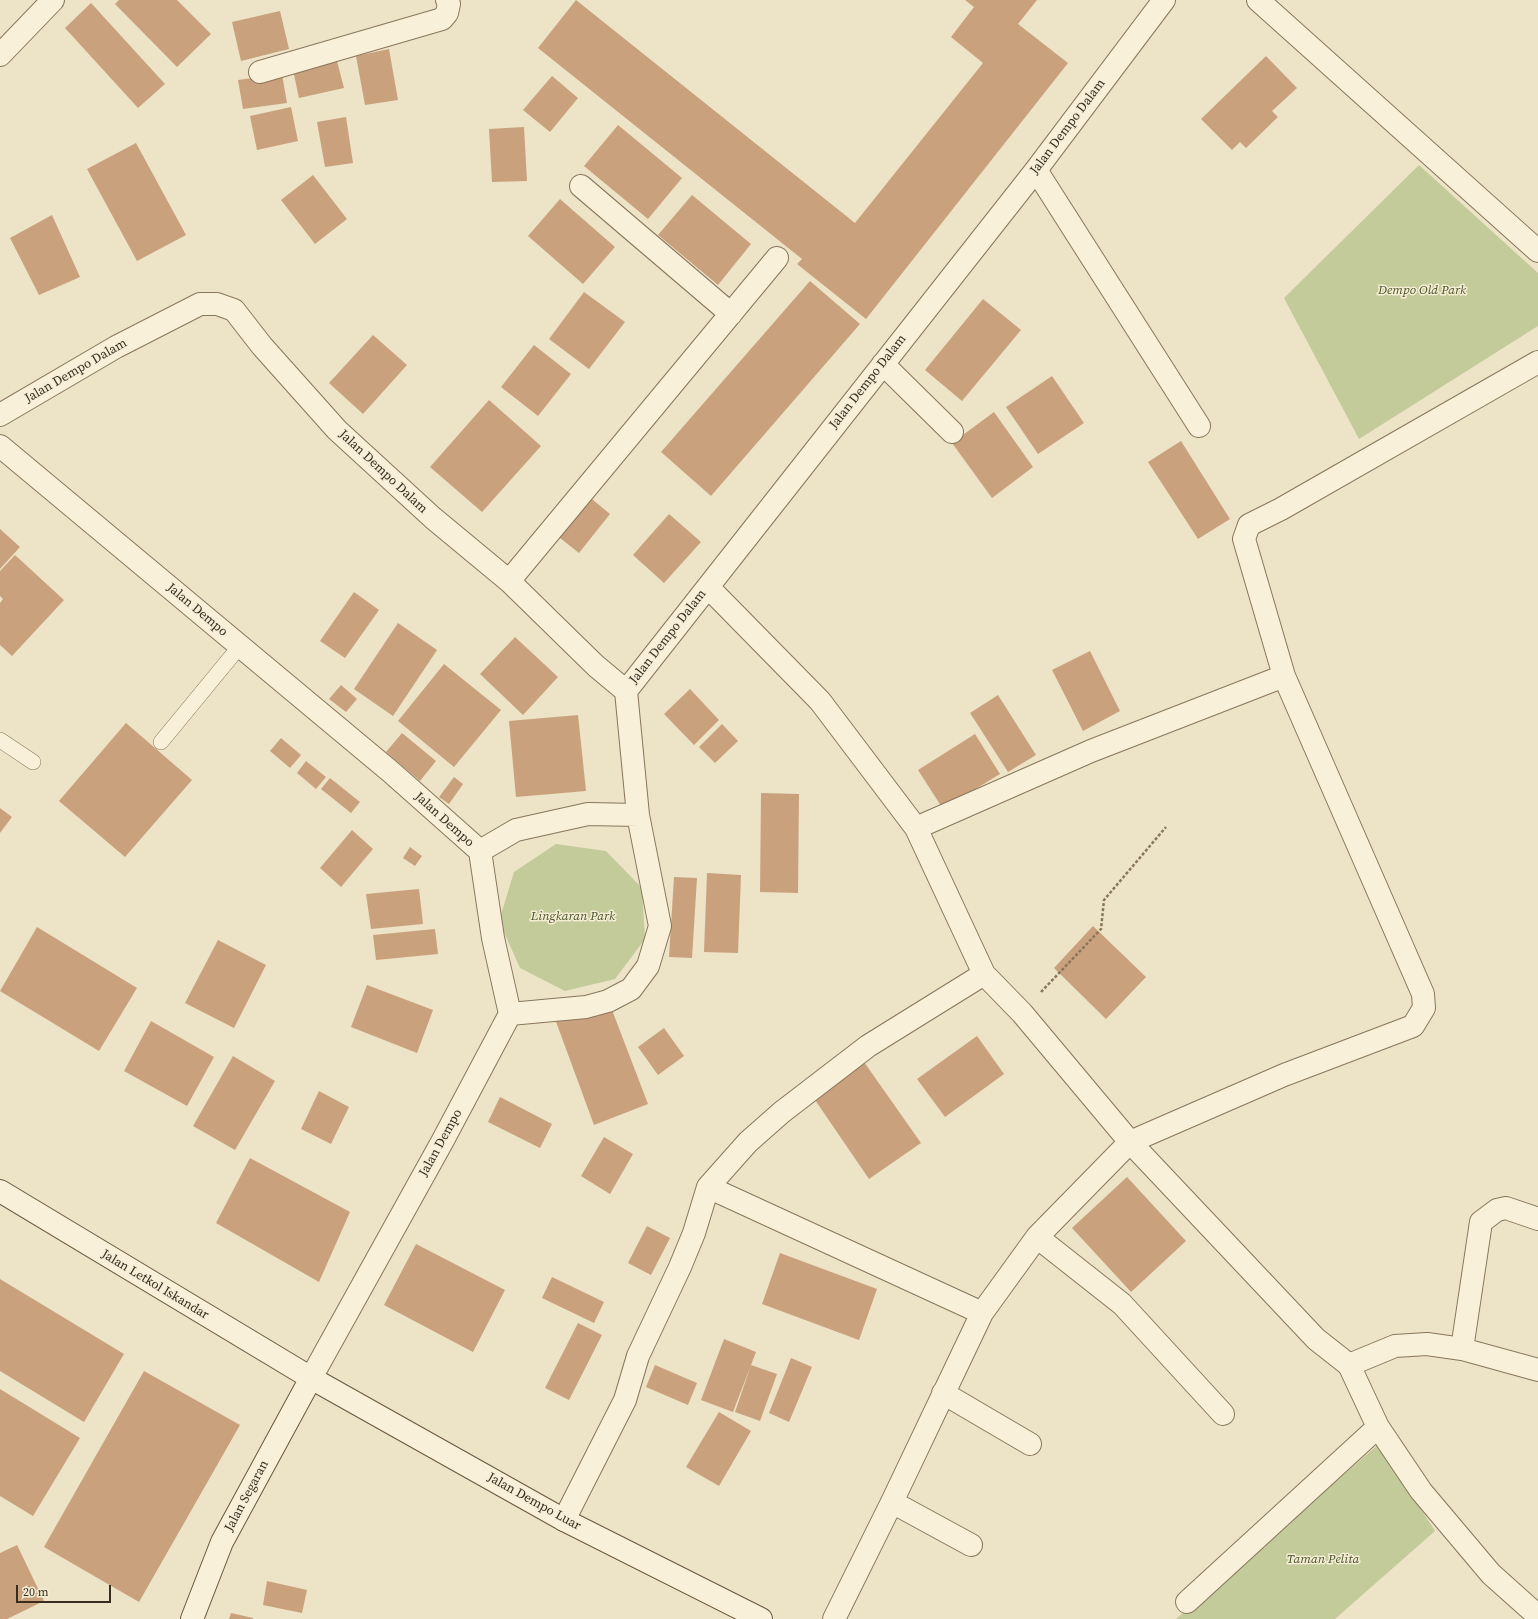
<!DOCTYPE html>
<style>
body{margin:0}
#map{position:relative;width:1538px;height:1619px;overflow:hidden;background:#ede3c6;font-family:"Source Serif 4",serif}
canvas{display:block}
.scale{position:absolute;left:16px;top:1585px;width:95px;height:18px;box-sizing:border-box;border:2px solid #382d1f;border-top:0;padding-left:5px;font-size:12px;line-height:14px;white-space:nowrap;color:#382d1f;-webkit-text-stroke:3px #f5edd5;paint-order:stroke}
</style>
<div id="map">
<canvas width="1538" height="1619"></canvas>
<div class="scale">20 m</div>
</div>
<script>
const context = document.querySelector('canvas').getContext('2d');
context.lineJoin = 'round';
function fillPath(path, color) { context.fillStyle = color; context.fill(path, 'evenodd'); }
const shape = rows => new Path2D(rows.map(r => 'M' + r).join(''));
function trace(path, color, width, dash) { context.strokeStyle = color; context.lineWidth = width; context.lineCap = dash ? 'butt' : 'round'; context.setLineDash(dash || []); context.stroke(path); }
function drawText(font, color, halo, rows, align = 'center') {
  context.font = font + ' "Source Serif 4",serif'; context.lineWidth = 3; context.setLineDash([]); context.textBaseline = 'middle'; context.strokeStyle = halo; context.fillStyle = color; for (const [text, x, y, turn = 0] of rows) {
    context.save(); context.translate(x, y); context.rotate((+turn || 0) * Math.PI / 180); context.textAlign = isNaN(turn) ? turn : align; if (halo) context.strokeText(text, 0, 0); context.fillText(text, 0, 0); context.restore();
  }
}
const green = shape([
 [1419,165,1538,273,1538,326,1359,439,1284,298],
 [556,844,606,851,642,888,645,939,615,979,565,991,520,968,499,921,514,872],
 [1379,1444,1435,1531,1335,1619,1176,1619]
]);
const building = shape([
 [119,0,177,0,211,34,177,67,115,4],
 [576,0,855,223,983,63,951,37,974,7,965,0,1037,0,1018,24,1068,63,866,319,797,264,802,259,538,48],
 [91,3,165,84,138,108,65,28],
 [280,11,289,49,241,61,232,22],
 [389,49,398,100,365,105,356,56],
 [1266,56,1297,88,1272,111,1278,117,1246,148,1240,142,1232,150,1201,119],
 [337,61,344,88,299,98,293,70],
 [282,74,287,103,243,109,238,80],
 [552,76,578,98,550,132,523,110],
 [291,107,298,141,257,150,250,116],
 [346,117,353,163,325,167,317,122],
 [618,125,682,178,648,219,584,166],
 [524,127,527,181,492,182,489,129],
 [136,143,186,235,137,261,87,169],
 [313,175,347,219,315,244,281,200],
 [692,195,751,244,718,285,658,235],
 [560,199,615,247,583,284,528,236],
 [52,215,80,277,39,295,10,238],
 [810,281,860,324,711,496,661,452],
 [584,292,625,322,589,369,549,339],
 [983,299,1021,330,962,401,925,370],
 [373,335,407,365,363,414,329,383],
 [534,345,571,374,538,416,501,387],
 [1052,376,1084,423,1038,454,1006,407],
 [489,400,541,446,482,512,430,467],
 [994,412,1033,467,992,498,952,443],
 [1181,441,1230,519,1198,539,1148,462],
 [587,495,610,514,579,553,555,534],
 [669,514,701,542,664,583,633,555],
 [0,529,20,547,0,569],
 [15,555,64,600,12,656,0,645,0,603,3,599,0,596,0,571],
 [354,592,379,610,345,658,320,641],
 [398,623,437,650,393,716,354,689],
 [515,637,558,677,523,715,480,674],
 [1090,651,1120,711,1083,731,1052,670],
 [444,664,501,710,454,767,398,721],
 [341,685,357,699,346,712,329,699],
 [690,689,719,720,694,745,664,714],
 [998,695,1036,755,1008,772,970,713],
 [578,715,586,791,516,797,509,721],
 [126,723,192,780,125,857,59,801],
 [722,724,738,741,715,763,699,747],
 [402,733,436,761,420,781,386,752],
 [975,734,1000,774,943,809,918,770],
 [281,738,301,755,290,768,270,751],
 [306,761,326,777,316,789,297,773],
 [454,777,463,784,449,804,439,797],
 [330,778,360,802,351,813,321,789],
 [761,793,799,794,798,893,760,892],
 [0,808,12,817,0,833],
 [352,830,373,849,341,887,320,868],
 [410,847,422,856,415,866,403,858],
 [707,873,741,875,738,953,704,952],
 [674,877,697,878,692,958,669,957],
 [419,889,423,924,371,929,366,894],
 [1093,926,1146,977,1106,1019,1054,968],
 [37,927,137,988,99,1051,0,991],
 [435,929,438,954,376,960,373,935],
 [218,940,266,965,234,1028,185,1003],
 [367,985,433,1010,417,1053,351,1027],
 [612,1010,648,1104,594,1125,555,1019],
 [151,1021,214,1057,187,1106,124,1071],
 [664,1028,684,1056,658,1075,638,1047],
 [977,1036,1004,1074,945,1117,917,1079],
 [233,1056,275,1081,235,1150,193,1126],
 [864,1062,921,1143,869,1179,813,1097],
 [319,1091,349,1107,331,1144,301,1129],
 [500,1097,552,1124,540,1148,488,1122],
 [604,1137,633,1154,610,1194,581,1176],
 [250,1158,350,1212,319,1282,216,1223],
 [1127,1177,1186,1241,1131,1292,1072,1228],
 [647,1226,670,1238,651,1275,628,1263],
 [416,1244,505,1290,473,1352,384,1305],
 [780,1253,877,1289,859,1340,762,1304],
 [552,1277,604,1302,594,1323,542,1298],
 [0,1279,124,1354,84,1422,0,1371],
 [578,1323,602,1335,569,1400,545,1388],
 [724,1339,756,1352,733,1412,701,1400],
 [791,1358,812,1367,789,1422,769,1413],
 [655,1365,697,1383,688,1405,646,1387],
 [751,1365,777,1374,760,1421,735,1412],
 [144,1371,240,1425,139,1602,44,1547],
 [0,1389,80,1438,33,1516,0,1496],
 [719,1412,751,1431,719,1486,686,1467],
 [17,1545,44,1601,7,1619,0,1619,0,1553],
 [267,1581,307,1590,302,1613,263,1605],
 [231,1613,253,1618,253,1619,229,1619]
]);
const path = shape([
 [1041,992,1101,929,1104,900,1166,827]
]);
const lane = shape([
 [0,740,33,762],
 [161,742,240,646]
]);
const street = shape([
 [1258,0,1538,251],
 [0,55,53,0],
 [260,72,442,19,447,13,449,4,447,0],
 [1036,170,1199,426],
 [581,186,731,314],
 [883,364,952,432],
 [0,415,116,347,200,304,217,304,234,310,262,346,337,430,433,518,509,581,596,666,626,691],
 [0,446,391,772,480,851,493,938,510,1014,442,1142,311,1378],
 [509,581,777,258],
 [708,587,820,701,916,828,984,974,1022,1013,1130,1142,1316,1339,1349,1365,1378,1427,1421,1491,1491,1574,1538,1616],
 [626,691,1036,170,1164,0],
 [916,828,1091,751,1284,676,1244,539,1249,525,1281,509,1538,362],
 [480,851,516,830,588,814,638,815],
 [510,1014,586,1007,608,1001,631,989,648,966,660,926,638,815,626,691],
 [708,1187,982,1313],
 [1037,1237,1122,1304,1223,1414],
 [1462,1349,1481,1222,1497,1210,1506,1208,1538,1219],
 [1349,1365,1395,1346,1427,1344,1462,1349,1538,1370],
 [943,1393,1030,1444],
 [892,1502,971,1545],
 [564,1520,625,1400,638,1356,680,1267,694,1233,708,1187,748,1142,782,1112,868,1046,984,974],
 [1187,1602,1378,1427],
 [834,1619,892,1502,982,1313,1037,1237,1130,1142,1284,1075,1413,1026,1424,1008,1423,994,1284,676]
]);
const secondary = shape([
 [0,1191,311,1378,564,1520,761,1619],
 [192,1619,222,1542,311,1378]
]);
const streetNames = [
 ["Jalan Dempo Dalam",1068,127,-53],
 ["Jalan Dempo Dalam",76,371,-30],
 ["Jalan Dempo Dalam",868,382,-52],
 ["Jalan Dempo Dalam",383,472,43],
 ["Jalan Dempo",197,610,40],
 ["Jalan Dempo Dalam",668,637,-52],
 ["Jalan Dempo",444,820,42],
 ["Jalan Dempo",441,1143,-61],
 ["Jalan Letkol Iskandar",155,1285,31],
 ["Jalan Segaran",247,1496,-62],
 ["Jalan Dempo Luar",534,1502,29]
];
const parkNames = [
 ["Dempo Old Park",1422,291],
 ["Lingkaran Park",573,917],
 ["Taman Pelita",1323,1560]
];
fillPath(green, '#c3cb9a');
fillPath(building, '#caa17d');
trace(lane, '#88765c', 16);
trace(street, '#88765c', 24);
trace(secondary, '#6a573f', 24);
trace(path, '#88765c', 2.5, [3, 2]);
trace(lane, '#f8f0d9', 15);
trace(street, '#f8f0d9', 22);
trace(secondary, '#f8f0d9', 22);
drawText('13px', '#382d1f', '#f5edd5', streetNames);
drawText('italic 13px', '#475427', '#f5edd5', parkNames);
</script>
